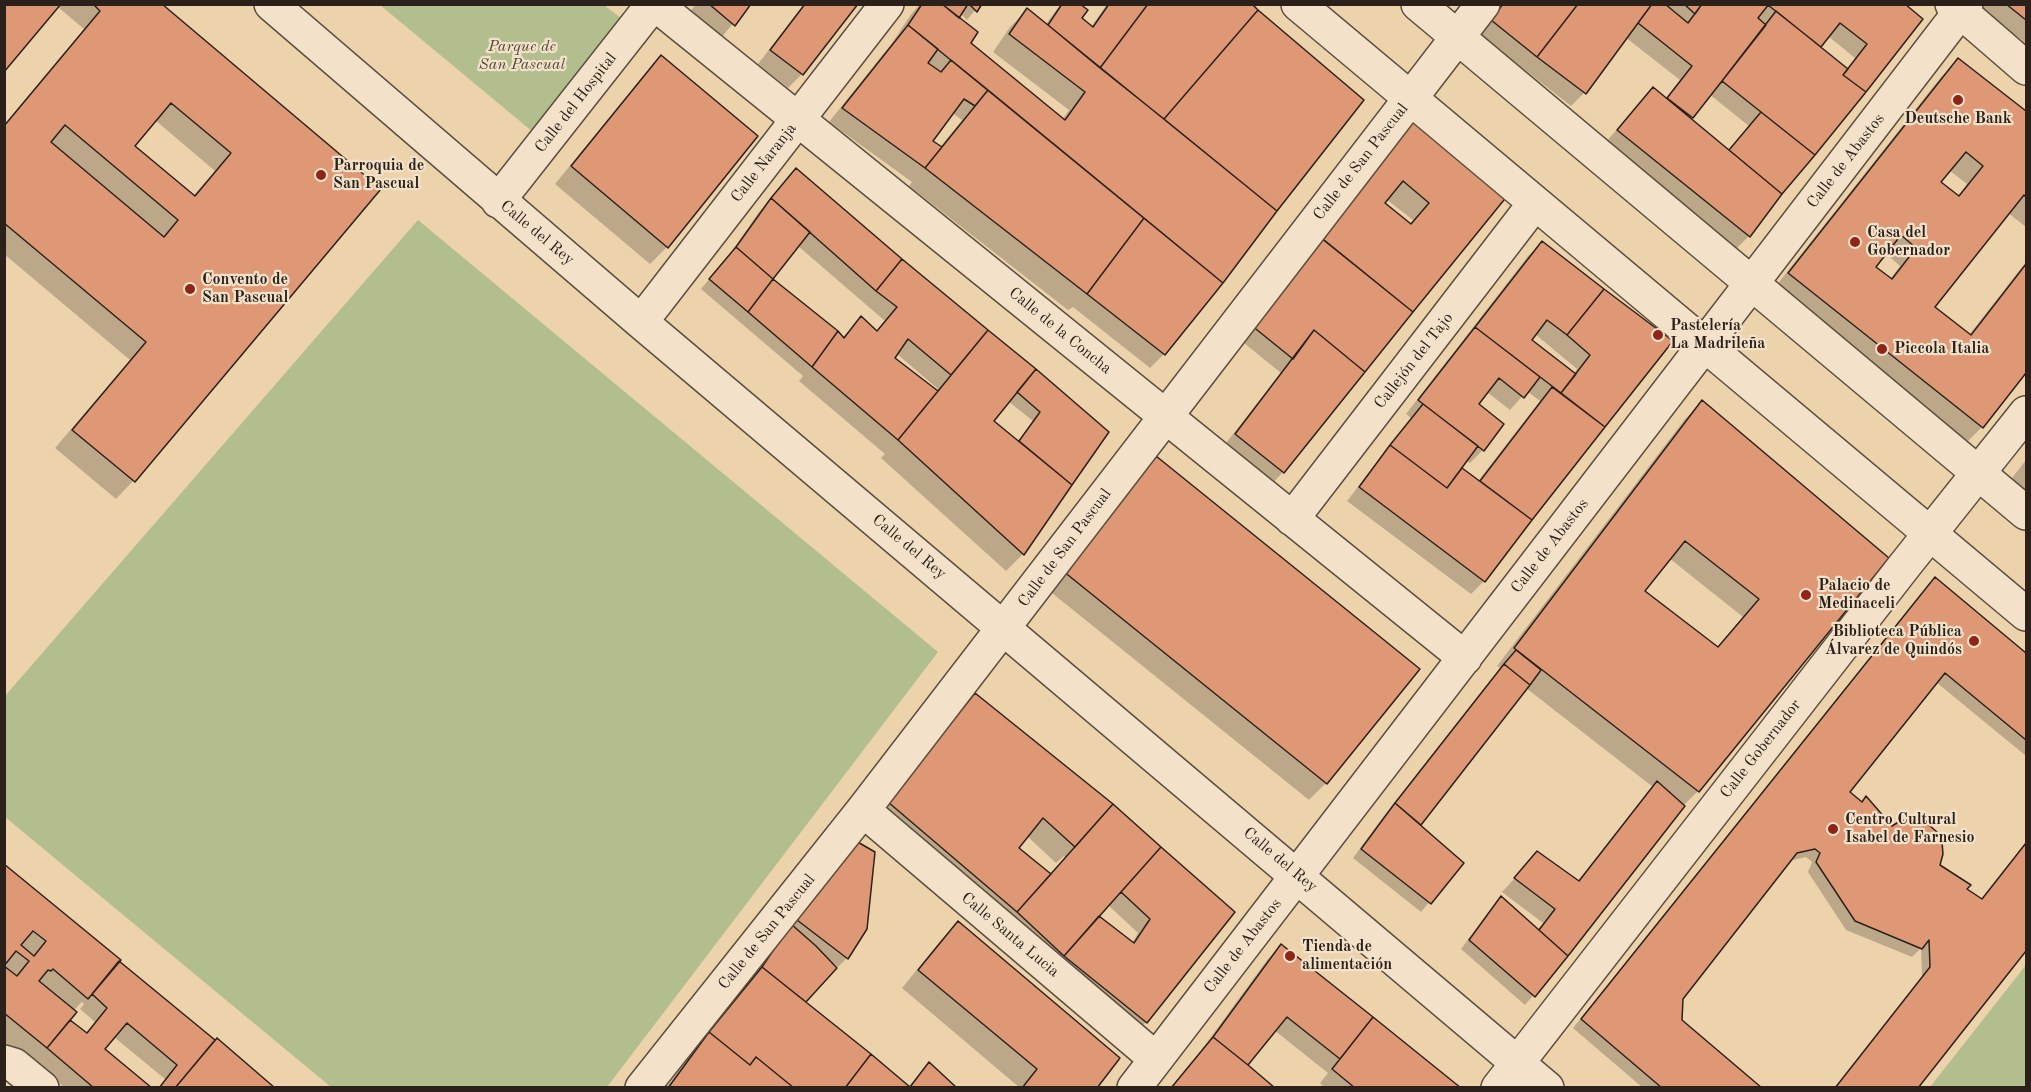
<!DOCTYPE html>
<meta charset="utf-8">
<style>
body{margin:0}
#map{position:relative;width:2031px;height:1092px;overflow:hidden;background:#ecd3ac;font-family:"Old Standard TT",serif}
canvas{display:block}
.frame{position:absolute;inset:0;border:6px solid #2b211a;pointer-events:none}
</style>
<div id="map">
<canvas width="2031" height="1092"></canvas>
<div class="frame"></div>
</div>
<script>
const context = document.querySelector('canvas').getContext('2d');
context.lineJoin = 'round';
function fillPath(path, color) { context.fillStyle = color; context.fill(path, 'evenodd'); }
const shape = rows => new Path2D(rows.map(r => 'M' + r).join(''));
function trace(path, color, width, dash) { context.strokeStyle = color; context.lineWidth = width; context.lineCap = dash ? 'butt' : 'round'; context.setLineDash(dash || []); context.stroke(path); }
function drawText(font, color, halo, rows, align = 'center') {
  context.font = font + ' "Old Standard TT",serif'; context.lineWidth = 4.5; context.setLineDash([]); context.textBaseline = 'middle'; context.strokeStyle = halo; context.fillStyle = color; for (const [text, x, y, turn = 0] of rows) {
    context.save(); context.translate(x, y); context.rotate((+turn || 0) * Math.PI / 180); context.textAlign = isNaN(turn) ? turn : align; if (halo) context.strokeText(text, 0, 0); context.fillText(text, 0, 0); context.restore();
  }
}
const green = shape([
 [380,5,604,5,621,18,533,132],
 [418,220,938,652,607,1087,331,1087,5,817,5,696],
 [2026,965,2026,1087,1930,1087]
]);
const shadow = shape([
 [4,4,160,4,379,189,133,481,116,499,55,448,130,360,4,254,4,125,84,29,58,7],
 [155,120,215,171,193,196,133,146],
 [696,4,749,4,721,38,690,12],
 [804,4,856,4,802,74,788,88,758,64],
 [920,4,980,4,967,20,960,13,957,18,969,43,1062,120,1069,110,993,52,1010,27,1027,10,1045,25,1061,4,1077,4,1080,18,1091,27,1107,4,1250,4,1276,209,1222,282,1164,354,1150,368,1073,307,1068,310,909,186,912,182,829,122,892,43,912,13],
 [952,113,962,120,940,147,931,142],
 [1501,4,1903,4,1814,154,1749,236,1736,249,1604,144,1653,89,1665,99,1680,80,1625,37,1584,93,1571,106,1479,34],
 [1828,36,1855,58,1847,69,1819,47],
 [1709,94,1749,126,1729,151,1690,119],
 [1980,4,2026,4,2026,43,1978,7],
 [661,57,667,247,650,264,555,184,644,75],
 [1959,60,2026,113,2026,227,2008,213,1933,307,1969,335,2026,262,2026,370,1982,427,1965,444,1772,291,1941,77],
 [1949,170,1967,184,1957,197,1939,182],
 [1885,253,1900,266,1890,279,1874,267],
 [1391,133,1506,195,1283,472,1270,486,1222,448,1281,373,1234,335],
 [1386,199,1413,220,1409,225,1383,203],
 [796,170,1107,432,1023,554,1006,571,881,458,885,454,799,381,803,376,701,289,727,258,759,212],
 [798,246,885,321,876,332,861,318,842,338,771,279],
 [896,353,938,389,936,391,893,359],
 [1008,401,1033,421,1018,442,992,421],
 [1542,243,1671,342,1604,425,1484,581,1471,594,1347,501,1411,418,1406,414,1528,256],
 [1535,334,1577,369,1574,374,1530,341],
 [1527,391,1540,401,1478,481,1460,468,1466,460,1470,463,1483,450,1477,404,1487,392,1510,410],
 [1702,402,1887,558,1698,791,1682,807,1567,955,1525,1005,1461,949,1493,907,1501,898,1537,930,1543,923,1502,892,1538,853,1577,882,1653,787,1526,688,1419,825,1462,863,1421,912,1353,858,1383,817,1491,680,1502,669,1497,666,1685,419],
 [1669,558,1743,617,1717,648,1643,591],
 [1157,458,1326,783,1309,800,1047,589],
 [2026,460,2026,497,2009,482],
 [1935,579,2026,655,2026,756,1936,682,1848,792,1981,900,2026,842,2026,948,1916,1088,1835,1088,1922,977,1921,948,1912,957,1846,930,1808,872,1812,862,1806,857,1789,861,1682,999,1681,1021,1760,1088,1643,1088,1573,1028],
 [975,695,1112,805,1233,912,1146,1022,1133,1035,872,820,958,712],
 [1027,836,1056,863,1064,856,1065,858,1050,875,1017,848],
 [1108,905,1138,933,1132,943,1097,917],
 [848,852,847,958,838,967,830,960,835,968,804,1002,908,1087,929,1064,955,1088,666,1088,696,1047,753,977,782,935,792,927],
 [4,866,117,962,273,1088,159,1088,165,1079,114,1037,103,1049,150,1088,65,1088,32,1060,28,1064,4,1044],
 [82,1002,84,1004,80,1009,95,1022,85,1034,68,1020,73,1011],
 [958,923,1096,1088,1020,1088,902,988,941,940],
 [1281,946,1459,1088,1325,1088,1320,1083,1328,1073,1274,1030,1246,1065,1272,1088,1171,1088,1200,1052,1267,960]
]);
const building = shape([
 [4,4,61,4,4,72,4,4],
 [93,4,162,4,381,189,135,482,72,430,146,342,4,223,4,126,100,11,93,4],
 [171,103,231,153,195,196,135,146,171,103],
 [65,125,178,220,164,237,51,142,65,125],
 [709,4,751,4,735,26,709,4],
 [805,4,858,4,803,75,770,50,805,4],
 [922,4,942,4,978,32,971,43,1065,120,1085,92,1009,34,1027,8,1277,211,1223,283,908,25,922,4],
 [942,4,968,4,959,18,942,4],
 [969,4,982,4,977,12,969,4],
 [1062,4,1080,4,1088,10,1082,18,1093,27,1109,4,1148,4,1100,68,1048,25,1062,4],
 [1148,4,1252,4,1258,10,1164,119,1100,68,1148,4],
 [1503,4,1578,4,1537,57,1491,20,1503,4],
 [1578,4,1652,4,1586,94,1537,57,1578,4],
 [1652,4,1665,4,1688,23,1702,4,1769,4,1758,18,1766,25,1693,118,1667,98,1692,66,1638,23,1652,4],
 [1684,4,1702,4,1695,14,1684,4],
 [1905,4,1923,19,1866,92,1843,75,1867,44,1840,23,1821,47,1768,5,1905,4],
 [2006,4,2026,4,2026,20,2006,4],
 [1258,10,1364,100,1277,211,1164,119,1258,10],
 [1776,11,1848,69,1843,75,1866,92,1815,155,1722,81,1776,11],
 [908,25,938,49,928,63,941,72,951,60,988,90,975,106,964,99,933,141,942,147,925,168,842,108,908,25],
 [661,55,758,136,668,248,571,166,661,55],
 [1958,58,2026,111,2026,197,2024,195,1935,307,1971,335,2026,264,2026,373,1983,428,1788,273,1958,58],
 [1966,152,1983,166,1959,196,1941,182,1966,152],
 [1901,235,1916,248,1892,279,1876,267,1901,235],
 [1653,87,1782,194,1750,237,1617,130,1653,87],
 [988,90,1144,218,1087,294,925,168,988,90],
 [1761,112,1815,155,1782,194,1729,150,1761,112],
 [1408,114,1508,195,1413,312,1313,231,1408,114],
 [1403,181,1429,203,1411,224,1385,203,1403,181],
 [796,168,902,259,876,291,771,198,796,168],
 [771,198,810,232,773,279,736,247,771,198],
 [1144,218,1223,283,1165,355,1087,294,1144,218],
 [1321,238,1413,312,1365,372,1314,330,1293,359,1246,321,1321,238],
 [1542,241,1604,289,1567,335,1547,320,1532,340,1576,374,1561,393,1475,327,1542,241],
 [736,247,773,279,748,312,709,279,736,247],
 [902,259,988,330,951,375,908,339,895,358,938,391,898,440,812,367,838,331,844,338,861,316,877,331,897,307,876,291,902,259],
 [773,279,838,331,812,367,748,312,773,279],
 [1604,289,1673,341,1605,427,1561,393,1590,355,1567,335,1604,289],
 [1475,327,1540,377,1524,398,1499,378,1479,404,1504,424,1484,451,1418,400,1475,327],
 [988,330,1036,369,994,421,1072,485,1024,555,898,440,988,330],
 [1314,330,1365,372,1284,473,1235,434,1314,330],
 [1036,369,1109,432,1072,485,1019,441,1040,412,1017,392,1036,369],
 [1552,387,1605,427,1532,520,1480,481,1552,387],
 [1702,400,1889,558,1699,792,1514,648,1702,400],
 [1685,541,1759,599,1718,647,1645,591,1685,541],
 [1423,404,1478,446,1447,488,1390,445,1423,404],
 [1390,445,1447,488,1462,468,1532,520,1485,582,1359,487,1390,445],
 [1156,456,1420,669,1327,784,1063,571,1156,456],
 [1935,577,2026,653,2026,740,1945,673,1850,792,1862,802,1866,796,1892,826,1900,821,1910,819,1929,825,1937,832,1942,842,1943,854,1940,865,1971,885,1967,889,1982,899,2026,843,2026,951,1918,1088,1835,1088,1930,967,1929,940,1922,949,1855,921,1816,862,1820,853,1815,849,1797,853,1683,999,1682,1020,1762,1088,1662,1088,1581,1019,1935,577],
 [1516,650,1541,670,1530,685,1504,664,1516,650],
 [1504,664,1530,685,1421,825,1395,803,1504,664],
 [975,693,1113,804,1075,847,1043,818,1019,848,1051,874,1017,912,888,802,975,693],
 [1657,781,1685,806,1568,956,1539,930,1555,909,1514,878,1537,851,1579,881,1657,781],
 [1395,803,1464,863,1431,904,1361,849,1395,803],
 [1113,804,1161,847,1064,956,1017,912,1113,804],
 [856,841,875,852,867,929,848,959,797,920,856,841],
 [1161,847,1235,912,1147,1023,1064,956,1099,916,1134,943,1150,919,1121,892,1161,847],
 [4,864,121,960,88,999,53,969,51,971,48,970,39,981,77,1012,47,1048,4,1013,4,966,17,976,29,961,16,951,4,966,4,864],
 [33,931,46,941,34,956,21,945,33,931],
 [1501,896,1568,956,1535,997,1469,940,1501,896],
 [958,921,1120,1058,1097,1088,1022,1088,1037,1069,918,970,958,921],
 [791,924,816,946,837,968,806,1002,762,967,791,924],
 [1281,944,1373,1017,1340,1059,1287,1017,1248,1065,1213,1037,1281,944],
 [119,961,215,1040,175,1088,159,1088,177,1065,127,1023,105,1049,152,1088,94,1088,47,1048,70,1020,87,1033,107,1008,92,994,119,961],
 [762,967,871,1054,845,1088,794,1088,756,1057,750,1065,709,1032,762,967],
 [1373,1017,1461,1088,1355,1088,1332,1069,1373,1017],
 [709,1032,750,1065,756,1057,794,1088,668,1088,709,1032],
 [1213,1037,1248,1065,1275,1088,1171,1088,1213,1037],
 [217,1038,275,1088,175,1088,217,1038],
 [871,1054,910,1087,911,1088,845,1088,871,1054],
 [929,1062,957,1088,910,1087,929,1062]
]);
const street = shape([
 [271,4,641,322,1547,1088],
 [655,4,1465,658],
 [1298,4,2026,614],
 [1418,4,2026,513],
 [1952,4,2026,68],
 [498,201,653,4],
 [641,322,887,4],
 [1292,519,1535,203],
 [863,810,1156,1059],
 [4,1062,14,1065,42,1088],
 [642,1088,863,810,1483,4],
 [1134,1088,1966,4],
 [1498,1088,1905,565,2026,413]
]);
const markers = [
 [1958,100,6,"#8f2418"],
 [321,175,6,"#8f2418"],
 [1855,242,6,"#8f2418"],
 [190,289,6,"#8f2418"],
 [1658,335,6,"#8f2418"],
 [1882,349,6,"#8f2418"],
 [1806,595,6,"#8f2418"],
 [1974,641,6,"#8f2418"],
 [1833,829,6,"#8f2418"],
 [1290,956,6,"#8f2418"]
];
const parkNames = [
 ["Parque de",522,47],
 ["San Pascual",522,65]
];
const streetNames = [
 ["Calle del Hospital",576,103,-52],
 ["Calle de Abastos",1846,161,-52],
 ["Calle de San Pascual",1361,162,-52],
 ["Calle Naranja",764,163,-52],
 ["Calle del Rey",537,233,40],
 ["Calle de la Concha",1060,331,39],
 ["Callejón del Tajo",1414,361,-52],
 ["Calle de Abastos",1550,546,-52],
 ["Calle del Rey",909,547,40],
 ["Calle de San Pascual",1065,548,-53],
 ["Calle Gobernador",1761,749,-52],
 ["Calle del Rey",1280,860,40],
 ["Calle de San Pascual",767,932,-51],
 ["Calle Santa Lucia",1010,935,40],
 ["Calle de Abastos",1243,946,-52]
];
const poiNames = [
 ["Deutsche Bank",1958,119,"center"],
 ["Parroquia de",333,166],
 ["San Pascual",333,184],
 ["Casa del",1867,233],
 ["Gobernador",1867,251],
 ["Convento de",202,280],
 ["San Pascual",202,298],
 ["Pastelería",1670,326],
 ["La Madrileña",1670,344],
 ["Piccola Italia",1894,349],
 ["Palacio de",1818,586],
 ["Medinaceli",1818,604],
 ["Biblioteca Pública",1962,632,"right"],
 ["Álvarez de Quindós",1962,650,"right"],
 ["Centro Cultural",1845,820],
 ["Isabel de Farnesio",1845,838],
 ["Tienda de",1302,947],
 ["alimentación",1302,965]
];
fillPath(green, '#b2be8e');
fillPath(shadow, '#0003');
fillPath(building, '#df9875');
trace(building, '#2b211a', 1.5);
trace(street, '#5b4e3e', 36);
trace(street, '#f3e2c9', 33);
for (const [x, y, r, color] of markers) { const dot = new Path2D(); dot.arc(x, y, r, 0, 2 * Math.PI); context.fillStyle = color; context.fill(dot); trace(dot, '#f3e2c9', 2); }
drawText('italic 16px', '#4d4837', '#f3e2c9', parkNames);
drawText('16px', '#2b211a', '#f3e2c9', streetNames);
drawText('bold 16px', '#2b211a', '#f3e2c9', poiNames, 'left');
</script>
